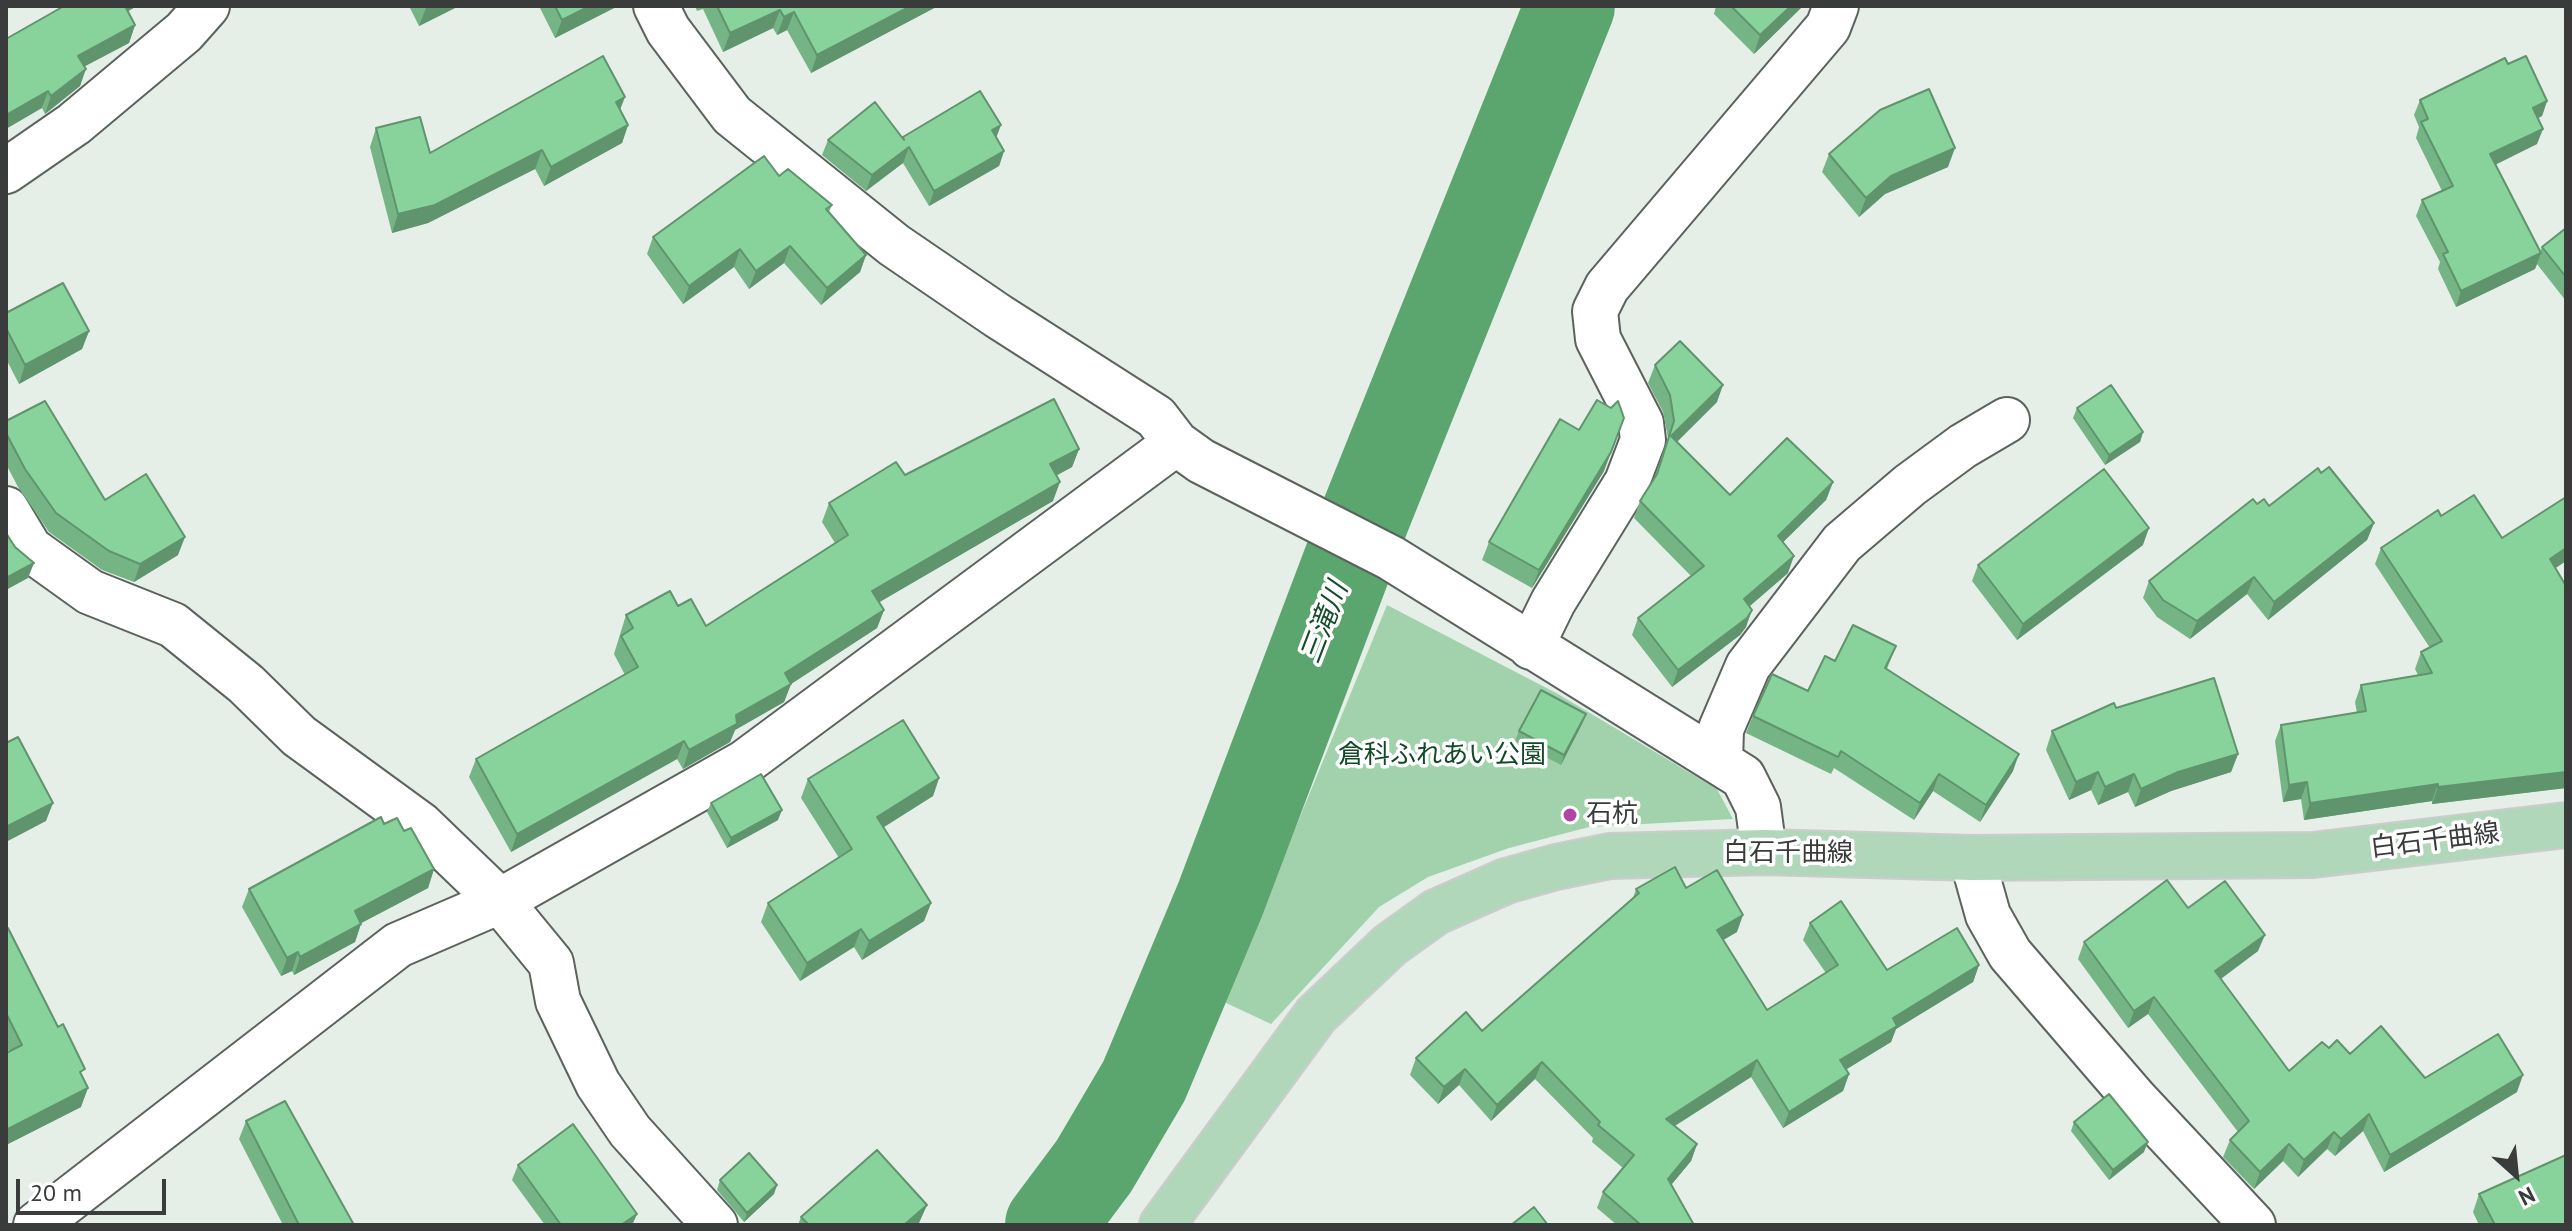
<!DOCTYPE html>
<meta charset="utf-8">
<style>
body{margin:0}
#map{position:relative;width:2572px;height:1231px;overflow:hidden;background:#e6eee8;font-family:"PT Sans",sans-serif}
canvas{display:block}
.frame{position:absolute;inset:0;border:8px solid #393c3a;pointer-events:none}
.north{position:absolute;left:2476px;top:1135px;width:80px;height:80px;-webkit-text-stroke:6px #fff;paint-order:stroke;rotate:153deg;font-size:22px;font-weight:700;line-height:32px;text-align:center;color:#393c3a}
.north::after{content:'';display:block;margin:auto;width:28px;height:36px;background:#393c3a;clip-path:polygon(50% 0,100% 100%,50% 72%,0 100%)}
.scale{position:absolute;left:16px;top:1179px;width:150px;height:36px;box-sizing:border-box;border:4px solid #393c3a;border-top:0;padding-left:10px;font-size:24px;line-height:28px;white-space:nowrap;color:#393c3a;-webkit-text-stroke:6px #fff;paint-order:stroke}
</style>
<div id="map">
<canvas width="2572" height="1231"></canvas>
<div class="frame"></div>
<div class="north">N</div>
<div class="scale">20 m</div>
</div>
<script>
const context = document.querySelector('canvas').getContext('2d');
context.lineJoin = 'round';
function fillPath(path, color) { context.fillStyle = color; context.fill(path, 'evenodd'); }
const shape = rows => new Path2D(rows.map(r => 'M' + r).join(''));
function trace(path, color, width, dash) { context.strokeStyle = color; context.lineWidth = width; context.lineCap = dash ? 'butt' : 'round'; context.setLineDash(dash || []); context.stroke(path); }
function drawText(font, color, halo, rows, align = 'center') {
  context.font = font + ' "PT Sans","Noto Sans JP",sans-serif'; context.lineWidth = 7; context.setLineDash([]); context.textBaseline = 'middle'; context.strokeStyle = halo; context.fillStyle = color; for (const [text, x, y, turn = 0] of rows) {
    context.save(); context.translate(x, y); context.rotate((+turn || 0) * Math.PI / 180); context.textAlign = isNaN(turn) ? turn : align; if (halo) context.strokeText(text, 0, 0); context.fillText(text, 0, 0); context.restore();
  }
}
const green = shape([
 [1387,605,1558,694,1717,789,1733,819,1589,827,1509,848,1428,877,1379,907,1271,1024,1224,1002]
]);
const river = shape([
 [1050,1225,1094,1166,1144,1081,1220,900,1365,517,1570,6]
]);
const minor = shape([
 [656,6,668,30,732,115,894,245,998,316,1156,417,1176,443,1201,461,1391,558,1743,777,1758,807,1764,852],
 [6,171,74,124,184,32,207,6],
 [6,509,30,549,90,592,173,625,246,684,299,736,421,825,500,901,551,963,558,1001,598,1084,630,1131,715,1225],
 [1531,647,1553,602,1627,482,1643,440,1641,423,1598,339,1595,311,1607,287,1828,27,1836,6],
 [1720,762,1721,729,1748,666,1842,543,1910,485,1963,446,2007,420],
 [1972,858,1988,915,2010,954,2135,1099,2253,1225],
 [36,1225,398,945,500,901,744,763,1176,443]
]);
const major = shape([
 [1162,1225,1316,1015,1390,945,1436,912,1506,881,1556,867,1610,856,1764,852,1972,858,2313,855,2566,825]
]);
const wall = shape([
 [64,6,137,6,128,11,135,25,129,43,85,66,80,86,45,114,42,108],
 [409,6,459,6,419,26],
 [539,6,618,6,555,38],
 [695,6,938,6,811,73,787,30,777,35,773,28,723,52,703,9,697,11],
 [1716,6,1803,6,1754,54,1714,14],
 [2508,64,2547,101,2542,116,2538,118,2537,144,2495,164,2540,252,2542,247,2566,228,2566,301,2537,264,2535,269,2456,307,2438,269,2440,262,2416,216,2422,200,2442,191,2416,138,2419,127,2414,115,2420,100],
 [620,110,628,125,622,143,544,186,535,169,428,223,392,233,370,147,376,128,430,153],
 [902,137,996,137,1004,151,999,166,929,206,903,163,866,191,822,155,828,140],
 [1829,154,1948,167,1885,194,1859,217,1822,172],
 [779,176,832,205,829,212,866,255,860,272,821,305,784,263,749,289,734,267,683,304,647,254,653,237],
 [6,313,89,331,82,349,19,384,6,359],
 [1655,365,1717,402,1676,442,1730,495,1833,482,1826,500,1783,542,1788,573,1750,606,1746,627,1740,635,1672,687,1632,635,1638,618,1691,576,1634,518,1640,501,1655,476,1668,438,1663,412,1648,383],
 [2077,408,2143,432,2140,442,2105,465,2073,418],
 [6,421,105,500,178,555,134,582,102,570,49,532,18,487,6,464],
 [1079,449,1072,467,1056,476,1053,501,879,602,884,610,877,628,791,684,784,702,735,730,730,742,683,769,677,759,511,852,469,777,476,759,625,675,614,654,626,615,678,606,706,626,835,543,822,522,829,503,905,475],
 [1604,471,1532,588,1482,560,1489,542],
 [2257,504,2374,523,2367,540,2268,620,2247,594,2190,639,2157,617,2143,598,2149,581],
 [2502,538,2566,561,2555,568,2566,586,2566,788,2432,804,2432,801,2304,820,2301,799,2283,802,2275,741,2281,725,2357,713,2355,702,2361,685,2418,675,2415,669,2421,652,2430,648,2375,564,2381,548],
 [2143,545,2017,640,1972,581,1978,565],
 [1896,646,1887,669,2013,771,1980,822,1933,791,1914,820,1834,768,1831,774,1746,733,1753,716,1808,691,1835,661],
 [2116,708,2238,754,2231,772,2171,791,2135,807,2128,792,2098,805,2091,790,2069,800,2046,750,2052,731],
 [1582,724,1561,765,1515,741,1519,731],
 [939,778,933,796,883,827,931,903,924,921,862,960,854,947,800,981,761,922,768,903,839,858,801,798,808,779],
 [711,803,778,820,727,848,707,812],
 [384,824,404,831,434,869,428,888,361,923,355,942,294,975,292,971,281,976,242,907,249,889],
 [1686,888,1737,932,1723,940,1767,1010,1826,973,1803,940,1810,923,1887,970,1979,965,1973,982,1896,1029,1891,1042,1846,1069,1849,1074,1843,1091,1783,1128,1751,1077,1675,1126,1697,1144,1691,1161,1671,1185,1694,1225,1617,1225,1597,1208,1603,1192,1623,1168,1592,1142,1593,1138,1535,1079,1491,1121,1459,1085,1438,1104,1410,1075,1416,1058,1482,1031,1633,898,1636,889],
 [2188,908,2258,951,2221,979,2289,1071,2329,1048,2350,1054,2425,1078,2517,1092,2384,1172,2363,1131,2335,1156,2327,1149,2298,1177,2283,1161,2254,1189,2223,1157,2230,1140,2238,1132,2148,1014,2128,1028,2078,959,2084,942],
 [6,928,82,1077,81,1107,6,1145,6,1053,9,1051,6,1045],
 [246,1121,354,1225,283,1225,239,1139],
 [2074,1122,2144,1152,2109,1180,2071,1131],
 [518,1165,637,1214,632,1225,545,1225,512,1180],
 [720,1180,774,1194,744,1222,717,1190],
 [2479,1194,2566,1225,2479,1225,2473,1212],
 [927,1205,918,1225,798,1225,801,1217]
]);
const shadedWall = shape([
 [120,6,137,6,116,18],
 [430,6,459,6,419,26,426,8],
 [590,6,618,6,555,38,562,20],
 [911,6,938,6,811,73,817,55],
 [1791,6,1803,6,1754,54,1760,35],
 [780,10,773,28,723,52,730,33],
 [794,12,787,30,777,35,784,17],
 [135,25,129,43,72,73,78,56],
 [86,69,80,86,45,114,51,96],
 [48,91,42,108,6,129,6,115],
 [625,97,618,115,616,102],
 [2547,101,2542,116,2527,124,2533,108],
 [628,125,622,143,544,186,551,167],
 [1001,125,995,141,992,130],
 [2543,129,2537,144,2485,170,2490,154],
 [909,147,903,163,866,191,872,175],
 [1955,148,1948,167,1885,194,1859,217,1866,198,1891,176],
 [542,150,535,169,428,223,392,233,398,214],
 [1004,151,999,166,929,206,934,191],
 [790,246,784,263,749,289,756,271],
 [740,249,734,267,683,304,689,286],
 [2541,253,2535,269,2456,307,2461,291],
 [866,255,860,272,821,305,827,288],
 [89,331,82,349,19,384,25,365],
 [1723,385,1717,402,1665,454,1671,436],
 [1624,418,1604,471,1532,588,1539,570],
 [2143,432,2140,442,2105,465,2109,455],
 [1079,449,1072,467,1043,482,1050,464],
 [1060,482,1053,501,866,610,872,591],
 [1833,482,1826,500,1772,553,1778,536],
 [2374,523,2367,540,2268,620,2274,602],
 [2149,528,2143,545,2017,640,2023,624],
 [185,537,178,555,134,582,140,564],
 [2566,548,2566,561,2544,576,2550,559],
 [1794,556,1788,573,1738,616,1744,599],
 [34,563,28,578,6,590,6,578],
 [2254,577,2247,594,2190,639,2197,621],
 [884,610,877,628,791,684,784,702,735,730,730,742,683,769,689,750,736,715,785,673],
 [1752,610,1746,627,1740,635,1672,687,1678,670],
 [1586,714,1582,724,1561,765,1564,755],
 [684,741,677,759,511,852,517,834],
 [2019,754,2013,771,1980,822,1986,805],
 [2238,754,2231,772,2171,791,2135,807,2141,789,2178,772],
 [2098,772,2091,790,2069,800,2076,782],
 [2566,772,2566,788,2432,804,2438,787],
 [1939,774,1933,791,1914,820,1920,803],
 [2134,774,2128,792,2098,805,2105,787],
 [939,778,933,796,870,836,877,817],
 [2307,782,2301,799,2283,802,2289,785],
 [2438,784,2432,801,2304,820,2310,803],
 [53,803,46,821,6,842,6,827],
 [782,810,778,820,727,848,731,838],
 [434,869,428,888,348,930,355,911],
 [931,903,924,921,862,960,869,941],
 [1743,915,1737,932,1711,947,1717,930],
 [361,924,355,942,294,975,300,957],
 [861,929,854,947,800,981,807,963],
 [2265,935,2258,951,2208,988,2215,971],
 [298,952,292,971,281,976,287,958],
 [1979,965,1973,982,1896,1029,1891,1042,1834,1077,1840,1060,1893,1018],
 [2154,997,2148,1014,2128,1028,2134,1011],
 [1757,1060,1751,1077,1660,1135,1666,1119],
 [1542,1062,1535,1079,1491,1121,1497,1105],
 [1465,1069,1459,1085,1438,1104,1444,1087],
 [1849,1074,1843,1091,1783,1128,1789,1112],
 [2523,1075,2517,1092,2384,1172,2390,1155],
 [88,1088,81,1107,6,1145,6,1130],
 [2369,1114,2363,1131,2335,1156,2341,1139],
 [2334,1132,2327,1149,2298,1177,2304,1160],
 [2148,1142,2144,1152,2109,1180,2113,1170],
 [1697,1144,1691,1161,1662,1196,1668,1179],
 [2289,1144,2283,1161,2254,1189,2260,1172],
 [777,1185,774,1194,744,1222,747,1213],
 [927,1205,918,1225,904,1225],
 [637,1214,632,1225,621,1225]
]);
const building = shape([
 [64,6,125,6,135,25,78,56,86,69,51,96,48,91,6,115,6,39,64,6],
 [555,6,590,6,562,20,555,6],
 [717,6,911,6,817,55,794,12,784,17,780,10,730,33,717,6],
 [1731,6,1791,6,1760,35,1731,6],
 [603,56,625,97,616,102,628,125,551,167,542,150,435,205,398,214,376,128,420,117,430,153,603,56],
 [2526,56,2547,101,2533,108,2543,129,2490,154,2541,253,2461,291,2443,254,2448,252,2422,200,2453,186,2421,122,2428,119,2420,100,2505,58,2508,64,2526,56],
 [1929,89,1955,148,1891,176,1866,198,1829,154,1880,110,1929,89],
 [980,91,1001,125,992,130,1004,151,934,191,909,147,872,175,828,140,875,102,904,140,903,137,980,91],
 [764,156,779,176,788,169,832,205,826,209,866,255,827,288,790,246,756,271,740,249,689,286,653,237,764,156],
 [2566,228,2566,277,2542,247,2566,228],
 [63,283,89,331,25,365,6,328,6,313,63,283],
 [1680,341,1723,385,1671,436,1730,495,1787,438,1833,482,1778,536,1794,556,1744,599,1752,610,1747,618,1678,670,1638,618,1704,566,1640,501,1657,474,1674,421,1670,395,1655,365,1680,341],
 [2111,385,2143,432,2109,455,2077,408,2111,385],
 [1054,399,1079,449,1050,464,1060,482,872,591,884,610,785,673,791,684,736,715,737,724,689,750,684,741,517,834,476,759,638,667,621,636,633,628,626,615,670,591,678,606,691,599,706,626,848,535,829,503,896,462,905,475,1054,399],
 [1597,400,1611,408,1618,401,1624,418,1611,452,1539,570,1489,542,1560,419,1579,430,1597,400],
 [45,401,105,500,146,474,185,537,140,564,109,551,56,513,25,469,6,433,6,421,45,401],
 [2329,467,2374,523,2274,602,2254,577,2197,621,2163,600,2149,581,2253,499,2257,504,2264,499,2269,506,2318,468,2321,473,2329,467],
 [2104,469,2149,528,2023,624,1978,565,2104,469],
 [2474,495,2502,538,2566,497,2566,548,2550,559,2566,586,2566,772,2438,787,2438,784,2310,803,2307,782,2289,785,2281,725,2366,711,2361,685,2432,673,2421,652,2442,641,2381,548,2438,510,2441,516,2474,495],
 [6,533,15,547,34,563,6,578,6,533],
 [1853,625,1896,646,1885,668,2019,754,1986,805,1939,774,1920,803,1841,751,1838,757,1753,716,1772,674,1808,691,1825,656,1835,661,1853,625],
 [2214,678,2238,754,2178,772,2141,789,2134,774,2105,787,2098,772,2076,782,2052,731,2114,703,2116,708,2214,678],
 [1541,690,1586,714,1564,755,1519,731,1541,690],
 [903,720,939,778,877,817,931,903,869,941,861,929,807,963,768,903,852,849,808,779,903,720],
 [18,737,53,803,6,827,6,743,18,737],
 [761,774,782,810,731,838,711,803,761,774],
 [381,817,384,824,397,818,404,831,411,828,434,869,355,911,361,924,300,957,298,952,287,958,249,889,381,817],
 [1675,867,1686,888,1717,870,1743,915,1717,930,1767,1010,1838,965,1810,923,1841,901,1887,970,1957,928,1979,965,1893,1018,1897,1026,1840,1060,1849,1074,1789,1112,1757,1060,1666,1119,1697,1144,1668,1179,1694,1225,1641,1225,1603,1192,1634,1155,1598,1125,1600,1122,1542,1062,1497,1105,1465,1069,1444,1087,1416,1058,1466,1012,1482,1031,1639,893,1636,889,1675,867],
 [2167,880,2188,908,2225,881,2265,935,2215,971,2289,1071,2322,1042,2329,1048,2337,1040,2350,1054,2381,1026,2425,1078,2498,1034,2523,1075,2390,1155,2369,1114,2341,1139,2334,1132,2304,1160,2289,1144,2260,1172,2230,1140,2249,1121,2154,997,2134,1011,2084,942,2167,880],
 [6,928,8,928,58,1027,63,1024,85,1069,80,1072,88,1088,6,1130,6,1053,22,1045,6,1013,6,928],
 [2109,1094,2148,1142,2113,1170,2074,1122,2109,1094],
 [285,1101,354,1225,299,1225,246,1121,285,1101],
 [573,1124,637,1214,621,1225,561,1225,518,1165,573,1124],
 [877,1150,927,1205,904,1225,809,1225,801,1217,877,1150],
 [749,1153,777,1185,747,1213,720,1180,749,1153],
 [2566,1155,2566,1225,2495,1225,2479,1194,2566,1155],
 [1534,1207,1548,1225,1511,1225,1534,1207]
]);
const markers = [
 [1570,815,8,"#b045a6"]
];
const parkNames = [
 ["倉科ふれあい公園",1442,756]
];
const poiNames = [
 ["石杭",1586,815]
];
const streetNames = [
 ["白石千曲線",2435,841,-7],
 ["白石千曲線",1788,854]
];
const waterNames = [
 ["三滝川",1325,623,-69]
];
fillPath(green, '#a1d2ac');
trace(river, '#5ba56f', 90);
trace(minor, '#5c635e', 48);
trace(major, '#ccc', 48);
trace(minor, '#fff', 44);
trace(major, '#b1d7ba', 44);
fillPath(wall, '#75b585');
fillPath(shadedWall, '#5f946c');
fillPath(building, '#88d39b');
trace(building, '#5f946c', 2);
for (const [x, y, r, color] of markers) { const dot = new Path2D(); dot.arc(x, y, r, 0, 2 * Math.PI); context.fillStyle = color; context.fill(dot); trace(dot, '#fff', 3); }
drawText('26px', '#124926', '#fff', parkNames);
drawText('26px', '#393c3a', '#fff', poiNames, 'left');
drawText('26px', '#393c3a', '#fff', streetNames);
drawText('italic 28px', '#174d29', '#fff', waterNames);
</script>
